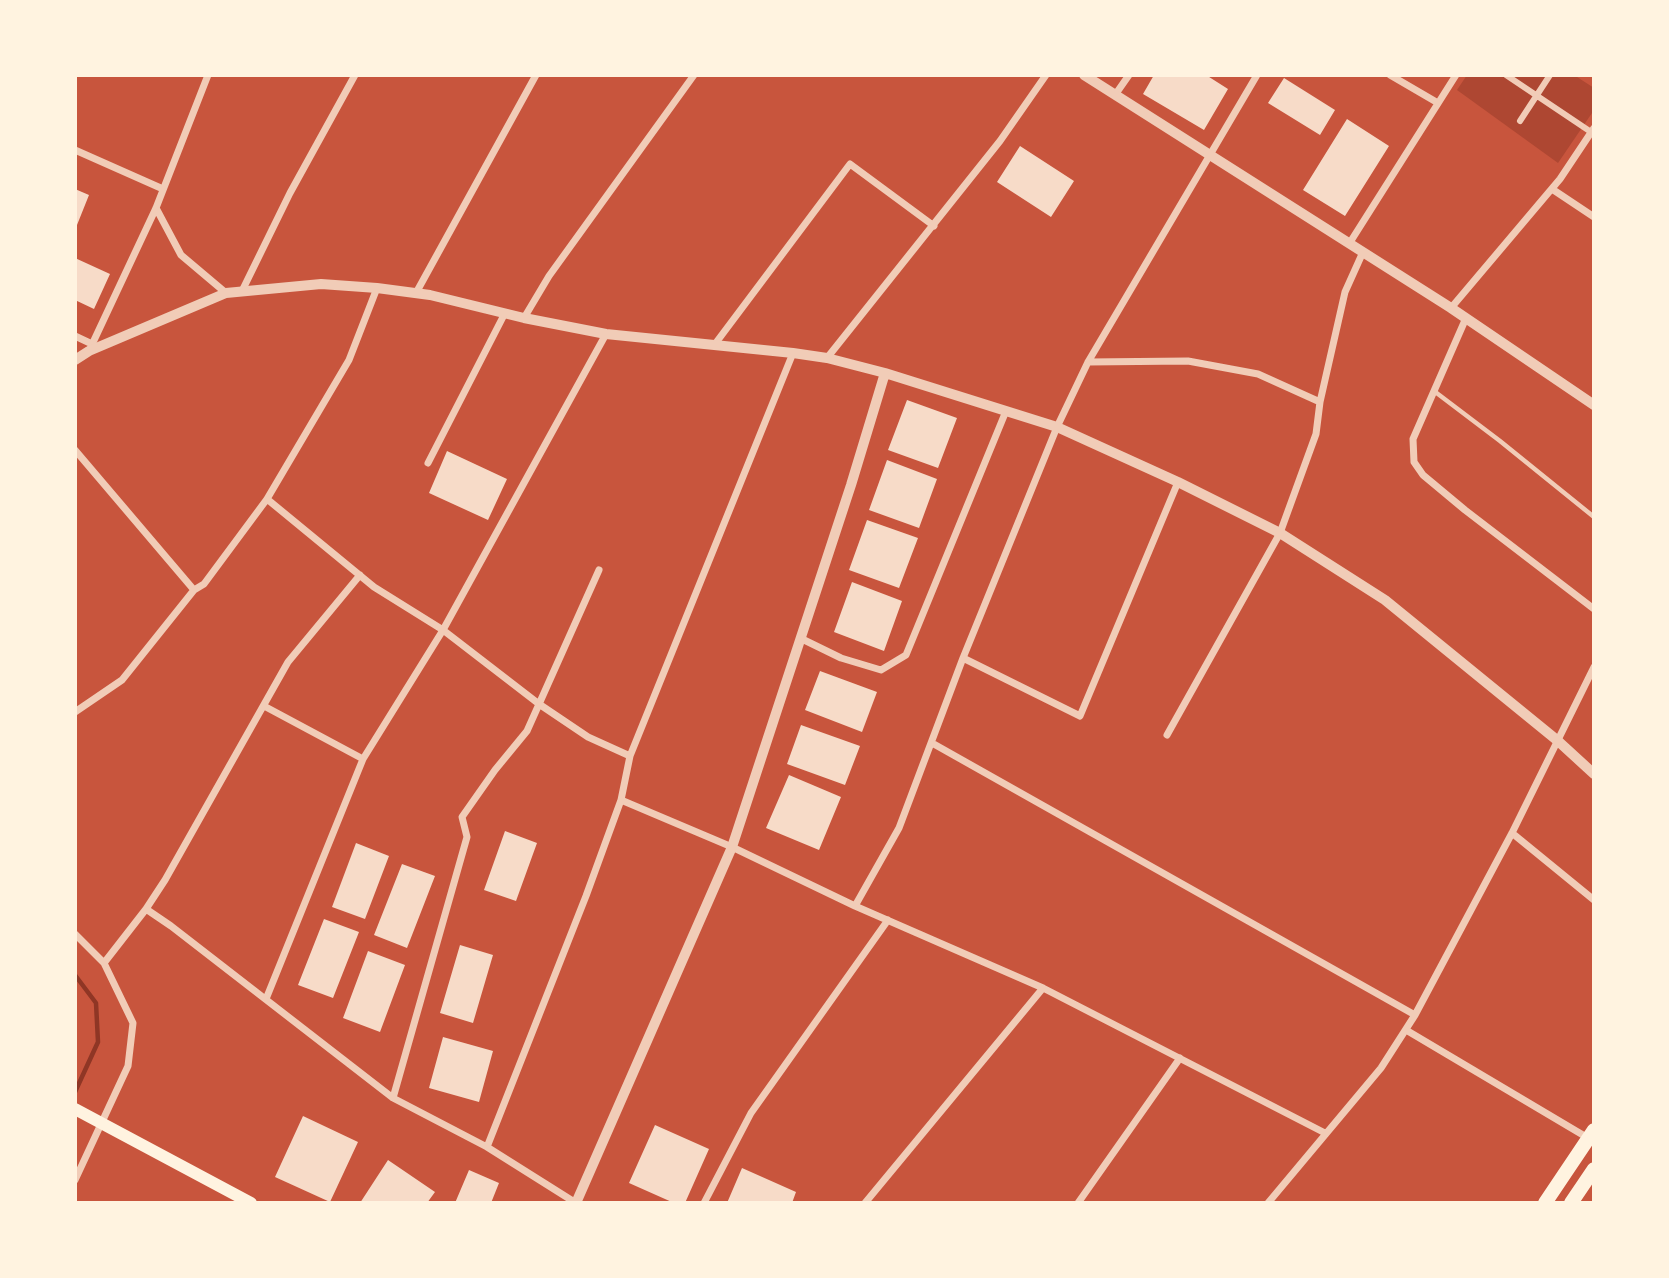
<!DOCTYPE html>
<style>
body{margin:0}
#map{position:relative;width:1669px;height:1278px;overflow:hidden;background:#c8553d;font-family:"Crimson Pro",serif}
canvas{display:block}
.frame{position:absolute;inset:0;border:77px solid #fff3e0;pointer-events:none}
</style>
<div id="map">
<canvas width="1669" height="1278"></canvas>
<div class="frame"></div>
</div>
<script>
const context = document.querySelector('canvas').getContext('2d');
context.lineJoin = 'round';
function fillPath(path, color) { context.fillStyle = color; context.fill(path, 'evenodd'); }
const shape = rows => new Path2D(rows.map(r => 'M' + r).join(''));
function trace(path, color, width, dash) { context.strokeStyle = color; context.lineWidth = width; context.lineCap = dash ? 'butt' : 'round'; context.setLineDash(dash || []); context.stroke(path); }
const green = shape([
 [1467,75,1574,75,1594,88,1594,110,1558,163,1457,90]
]);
const stream = shape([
 [75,975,96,1003,98,1042,75,1092]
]);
const building = shape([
 [1154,75,1206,75,1228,89,1204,130,1143,94],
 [1284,78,1335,110,1320,135,1268,103],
 [1347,119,1389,146,1345,216,1303,190],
 [1020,146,1074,181,1051,217,997,182],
 [75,189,89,195,75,230],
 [75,258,110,274,94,309,75,300],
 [907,400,957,418,938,468,888,450],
 [447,451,507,479,488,520,429,493],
 [887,460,937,479,919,528,869,510],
 [867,520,918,538,899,588,849,570],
 [852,582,902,601,884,651,834,632],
 [820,671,877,692,862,732,805,710],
 [801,725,860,746,845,785,787,764],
 [789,775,841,797,819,850,766,828],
 [505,831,537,843,516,901,484,890],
 [356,843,389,856,365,919,332,907],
 [402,864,435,876,407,948,374,935],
 [324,919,359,932,333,998,298,985],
 [460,945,493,955,473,1023,440,1013],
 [368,951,405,965,380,1032,343,1018],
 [443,1037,493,1051,479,1102,429,1088],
 [303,1116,358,1142,330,1202,275,1177],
 [655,1125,709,1149,685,1203,674,1203,629,1183],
 [388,1160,435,1192,427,1203,360,1203],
 [742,1168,796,1192,792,1203,727,1203],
 [469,1170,499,1183,491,1203,455,1203]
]);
const service = shape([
 [1434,391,1500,441,1594,517]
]);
const pedestrian = shape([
 [1506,75,1591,132],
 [1520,121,1550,75]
]);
const minor = shape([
 [1390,75,1438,103],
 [1115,95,1129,75],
 [75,150,163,189],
 [1552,189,1594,217],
 [156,208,181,255,226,293],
 [1349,244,1456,75],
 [242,291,290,193,355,75],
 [416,293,536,75],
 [1451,308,1560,179,1594,128],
 [524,318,549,276,694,75],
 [1466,318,1413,439,1414,462,1423,475,1465,510,1594,609],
 [75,336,92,344],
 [715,344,850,164,934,226],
 [89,351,156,208,208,75],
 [827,358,1000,141,1046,75],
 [1088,362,1188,361,1258,374,1320,402],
 [75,450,194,590],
 [428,463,505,313],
 [267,499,374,587,443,630,539,704,588,737,630,756],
 [800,638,841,658,881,670,906,655,1006,411],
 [963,658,1080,716,1178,482],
 [264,706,363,759],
 [75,712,122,680,194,590,204,584,267,499,349,360,377,288],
 [1167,735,1280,533,1316,434,1320,402,1345,292,1363,252],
 [932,743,1415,1015],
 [621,800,732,847,855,906,1043,988,1325,1133],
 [1512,833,1594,900],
 [855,906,899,828,963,658,1057,427,1088,362,1257,75],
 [146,909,171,926,393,1098,487,1147,576,1203],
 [75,934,104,963,133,1023,128,1066,75,1180],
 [104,963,146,909,165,880,288,662,360,575],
 [266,999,363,759,443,630,606,334],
 [1406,1030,1588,1138],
 [393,1098,467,837,462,817,495,770,527,731,599,570],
 [487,1147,586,896,621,800,630,756,793,353],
 [704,1203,751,1113,888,920],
 [865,1203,1043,988],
 [1078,1203,1180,1058],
 [1268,1203,1381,1068,1415,1015,1512,833,1594,667]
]);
const tertiary = shape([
 [1084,75,1451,308,1594,405],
 [75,360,89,351,226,293,321,284,377,288,430,295,524,318,606,334,793,353,827,358,885,373,1057,427,1178,482,1280,533,1385,600,1558,741,1594,774],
 [576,1203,732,847,851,485,885,373]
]);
const primary = shape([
 [75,1109,251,1203]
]);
const trunk = shape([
 [1545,1203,1594,1130],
 [1571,1203,1594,1169]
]);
fillPath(green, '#ae4732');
trace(stream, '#8f3625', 4.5);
fillPath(building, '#f7dbc8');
trace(service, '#f1ccb7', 4.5);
trace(pedestrian, '#f1ccb7', 6);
trace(minor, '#f1ccb7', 7);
trace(tertiary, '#f1ccb7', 10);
trace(primary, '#fff3e0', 12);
trace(trunk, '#fff3e0', 14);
</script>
